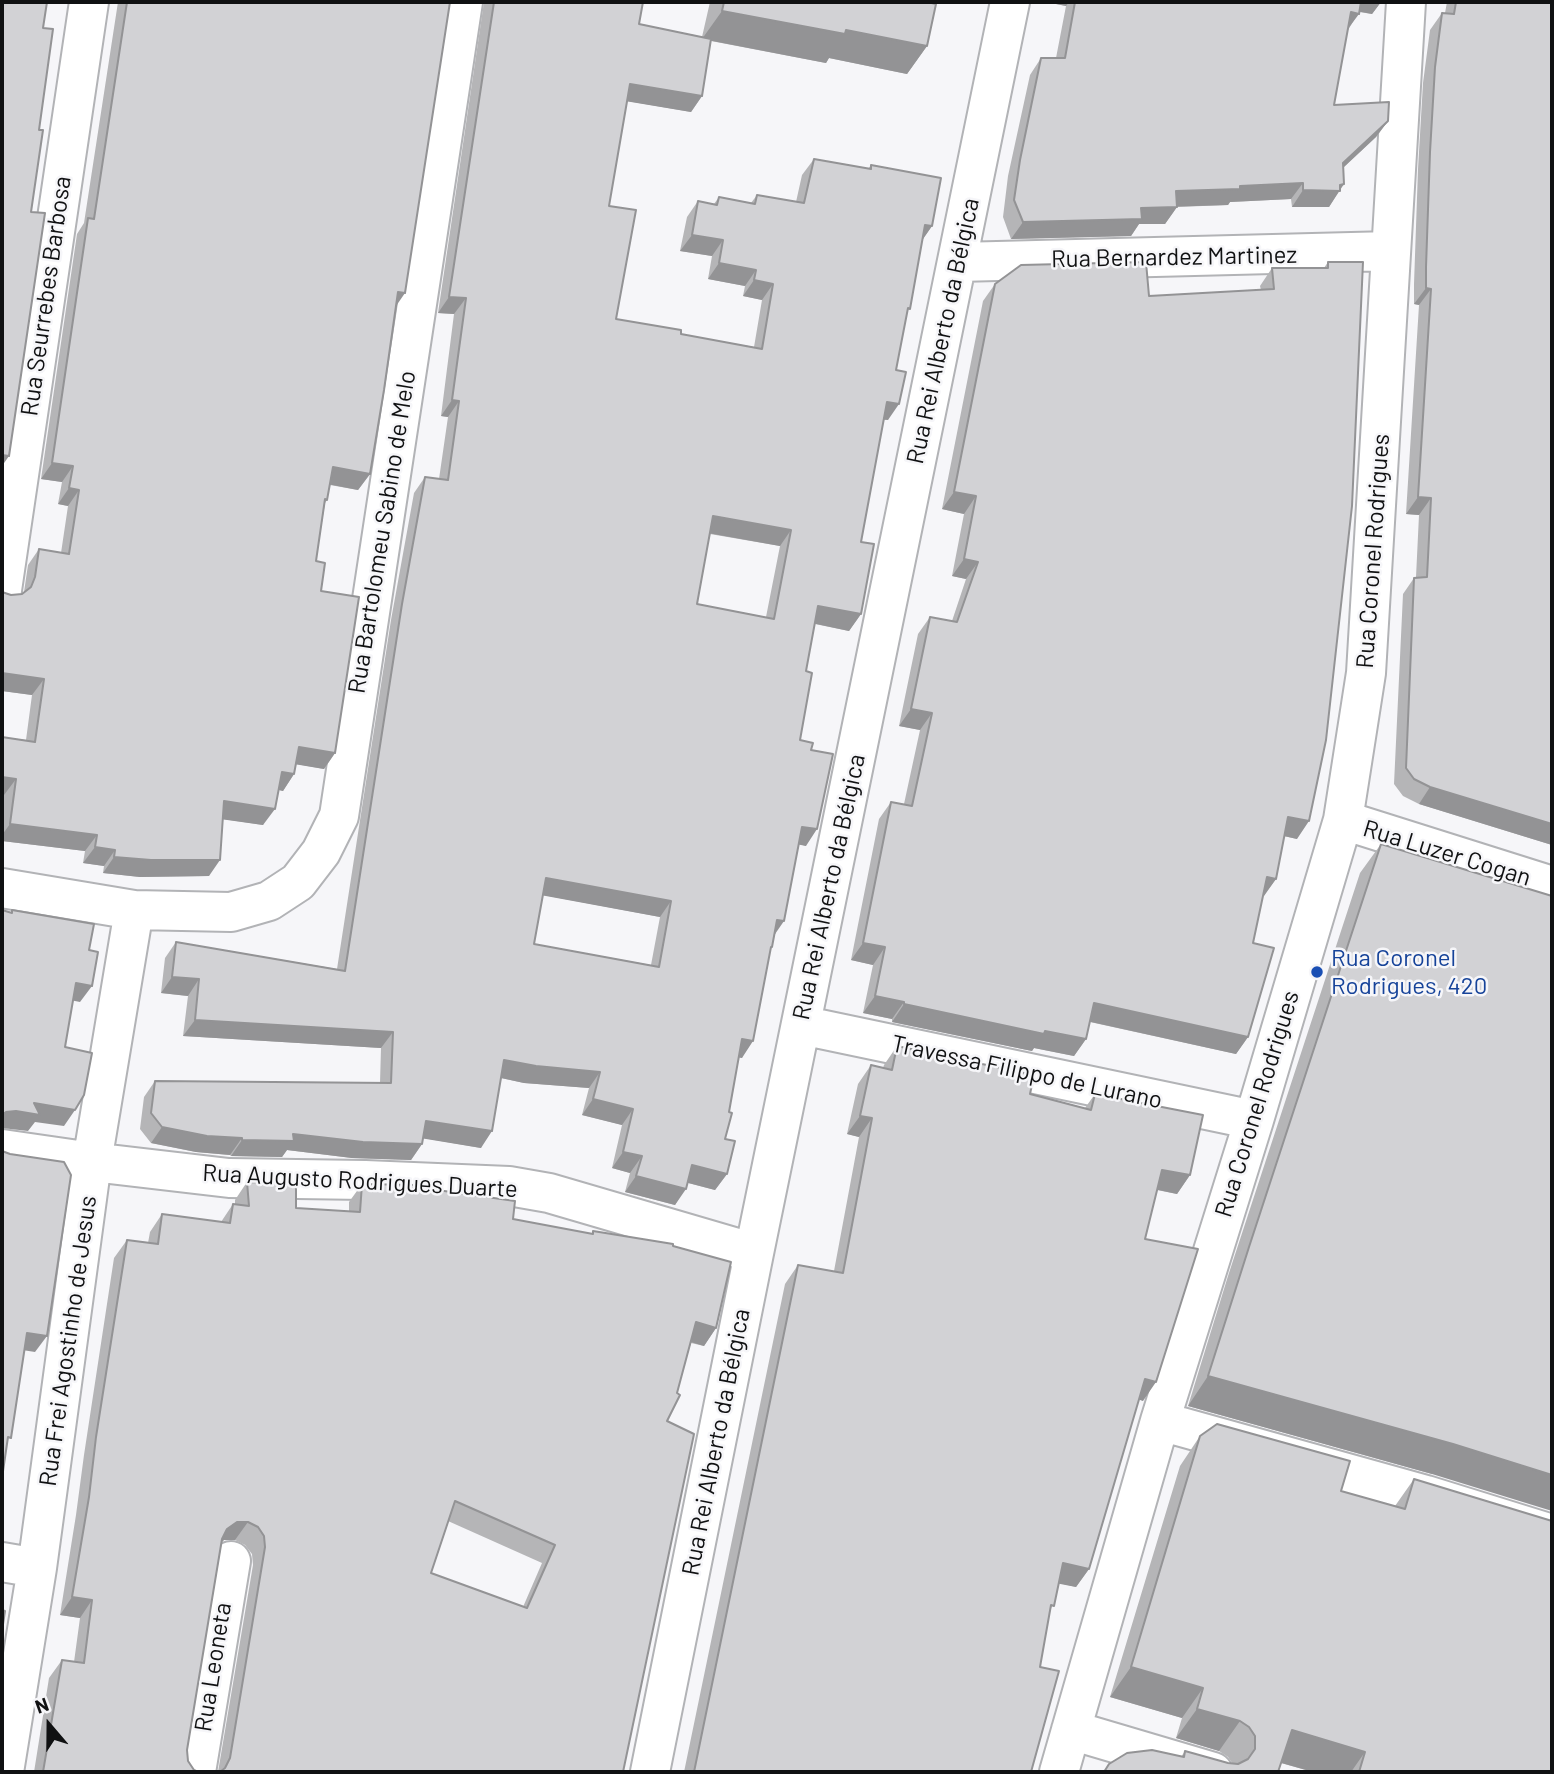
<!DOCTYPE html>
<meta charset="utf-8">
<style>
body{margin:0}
#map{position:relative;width:1554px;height:1774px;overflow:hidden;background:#f6f6f9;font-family:Barlow,sans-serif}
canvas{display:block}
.frame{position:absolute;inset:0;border:4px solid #101112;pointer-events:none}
.north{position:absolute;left:14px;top:1690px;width:70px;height:70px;-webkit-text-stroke:5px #f6f6f9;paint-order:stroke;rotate:340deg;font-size:19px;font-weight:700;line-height:28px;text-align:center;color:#101112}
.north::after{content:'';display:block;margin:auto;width:24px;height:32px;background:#101112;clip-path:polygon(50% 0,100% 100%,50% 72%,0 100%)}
</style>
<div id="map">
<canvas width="1554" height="1774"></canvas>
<div class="frame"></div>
<div class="north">N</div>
</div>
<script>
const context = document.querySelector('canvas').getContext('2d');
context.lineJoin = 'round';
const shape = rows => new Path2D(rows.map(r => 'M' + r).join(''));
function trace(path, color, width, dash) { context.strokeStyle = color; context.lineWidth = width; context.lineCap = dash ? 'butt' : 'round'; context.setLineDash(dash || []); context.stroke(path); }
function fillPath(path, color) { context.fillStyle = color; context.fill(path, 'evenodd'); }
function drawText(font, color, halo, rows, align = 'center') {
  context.font = font + ' Barlow,sans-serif'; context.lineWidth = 5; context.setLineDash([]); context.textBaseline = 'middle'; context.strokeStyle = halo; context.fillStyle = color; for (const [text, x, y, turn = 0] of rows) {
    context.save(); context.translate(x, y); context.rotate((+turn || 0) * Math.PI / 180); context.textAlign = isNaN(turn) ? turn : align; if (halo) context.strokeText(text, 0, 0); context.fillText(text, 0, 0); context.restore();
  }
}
const minor = shape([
 [958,262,1391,251],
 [2,590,89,2],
 [1343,820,1552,886],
 [2,888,134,910,231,912,269,901,298,882,321,852,339,816,463,2],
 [801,1025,1254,1120],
 [2,1149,92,1162,229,1178,365,1180,509,1186,549,1193,754,1253],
 [1160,1421,1426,1495,1552,1534],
 [2,1562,37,1568],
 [1071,1730,1213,1772],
 [4,1772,37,1568,92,1162,134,910],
 [196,1772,231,1561],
 [650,1772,754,1253,1010,2],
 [1059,1772,1160,1421,1254,1120,1343,820,1366,673,1406,2]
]);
const wall = shape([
 [118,2,450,2,396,307,370,474,358,490,330,485,327,500,325,503,316,561,321,591,335,753,324,769,296,764,294,774,283,791,279,790,263,825,223,819,209,876,140,877,103,873,104,866,83,863,85,851,2,841,2,814,4,795,2,794,2,737,26,740,32,695,2,691,2,592,11,595,22,594,24,592,28,565,39,549,61,553,68,506,58,504,62,482,41,479,77,234,84,223],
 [484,2,643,2,639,24,702,37,710,2,927,2,927,46,907,74,829,58,826,63,711,41,702,96,691,112,627,101,609,206,616,319,681,334,754,347,762,300,743,296,745,286,708,279,712,256,680,251,687,217,698,201,714,204,719,197,751,203,757,195,796,202,802,175,814,159,868,169,871,165,932,226,922,240,906,314,888,420,883,420,861,542,861,614,849,631,815,624,806,671,800,740,811,750,806,846,799,844,742,1058,739,1057,729,1112,725,1139,727,1174,715,1190,688,1183,675,1205,625,1192,630,1173,612,1168,622,1125,582,1115,589,1088,524,1083,501,1078,481,1148,423,1138,422,1144,411,1160,352,1158,287,1150,282,1157,231,1156,230,1155,196,1152,151,1143,140,1129,144,1097,155,1081,380,1083,381,1048,183,1036,188,996,161,993,165,958,176,942,337,969,391,620,414,493,425,477,439,479,448,417,441,416,454,314,438,313],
 [710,534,780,546,766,617,697,604],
 [543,895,660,917,651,965,534,944],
 [1046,2,1381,2,1372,14,1359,12,1348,30,1334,105,1388,121,1376,137,1343,168,1340,189,1329,207,1292,207,1291,199,1230,202,1228,205,1177,207,1165,224,1139,224,1131,236,1011,239,1003,217,1008,176,1030,75,1041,58,1056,58,1066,6],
 [1447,2,1552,2,1552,845,1419,804,1403,796,1394,784,1403,594,1414,578,1416,577,1419,515,1406,514,1419,305,1414,304,1414,284,1418,169,1423,83,1430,30,1442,13,1445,13],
 [1328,262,1297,839,1284,836,1276,879,1263,896,1253,943,1248,1037,1236,1054,1090,1022,1086,1039,1074,1056,1034,1048,1032,1051,892,1022,892,1019,863,1013,873,965,851,960,879,819,891,802,904,804,920,730,899,726,918,634,930,617,952,621,966,579,952,576,964,514,942,509,983,301,995,284,1149,296,1261,290,1260,286,1272,268,1324,268],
 [1381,844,1432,1474,1188,1406,1228,1276,1360,873],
 [897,1046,1030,1094,1085,1108,1095,1094,1190,1175,1177,1194,1157,1190,1145,1239,1143,1401,1139,1399,1089,1569,1076,1587,1059,1583,1050,1612,1040,1667,1031,1772,684,1772,785,1284,798,1265,834,1271,859,1137,847,1134,858,1084,871,1065,883,1068,884,1065],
 [247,1182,296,1208,349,1211,349,1202,362,1184,416,1187,513,1219,591,1234,593,1231,673,1246,716,1328,704,1346,691,1343,667,1421,623,1772,218,1772,253,1565,252,1554,245,1545,235,1540,224,1540,222,1542,187,1750,188,1761,194,1770,198,1772,34,1772,49,1678,62,1660,74,1662,80,1618,60,1615,76,1515,84,1455,114,1258,127,1240,148,1243,150,1232,162,1214,221,1222,233,1204,235,1204,235,1200],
 [448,1521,542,1563,523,1607,431,1573],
 [1200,1436,1341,1491,1395,1506,1414,1479,1552,1772,1313,1772,1281,1763,1278,1772,1103,1772,1109,1764,1181,1757,1185,1751,1228,1763,1232,1763,1228,1757,1219,1751,1176,1738,1182,1718,1110,1697,1180,1466]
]);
const shadedWall = shape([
 [1046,2,1069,2,1066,6],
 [1357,2,1381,2,1372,14,1351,10],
 [722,11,846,30,927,46,907,74,829,58,826,63,702,39],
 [1351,12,1359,14,1347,30],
 [630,84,702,96,691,112,619,100],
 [1388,121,1376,137,1331,179,1343,163],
 [1303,183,1291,199,1230,202,1228,205,1164,207,1176,191,1240,186],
 [1344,184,1329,207,1292,207,1303,190],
 [1177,207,1165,224,1139,224,1131,236,1011,239,1023,222,1141,208],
 [925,225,932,226,921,242],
 [692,235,723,240,712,256,680,251],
 [719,263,756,270,745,286,708,279],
 [754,280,773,284,762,300,743,296],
 [1426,288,1431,289,1419,305,1414,304],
 [398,292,405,293,394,309],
 [449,297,466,298,454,314,438,313],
 [452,400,459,401,448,417,441,416],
 [887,402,899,404,888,420,875,418],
 [2,455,9,456,2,466],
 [52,463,73,466,62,482,41,479],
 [333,467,370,474,358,490,322,483],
 [69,488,79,490,68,506,58,504],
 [954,492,976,496,964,514,942,509],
 [1418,497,1431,498,1419,515,1406,514],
 [713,516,791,530,780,546,702,532],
 [964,559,978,562,966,579,952,576],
 [818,606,861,614,849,631,807,622],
 [2,673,44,679,32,695,2,691],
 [911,709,932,713,920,730,899,726],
 [299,747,335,753,324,769,288,763],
 [282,772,294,774,283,791,271,788],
 [2,777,16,779,4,795,2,794],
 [1430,787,1552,824,1552,845,1419,804],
 [224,801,275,809,263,825,213,818],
 [1288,817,1309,821,1297,839,1275,834],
 [10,824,97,835,85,851,2,841,2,835],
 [802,827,817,829,806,846,791,843],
 [95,847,115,850,104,866,83,863],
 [114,857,220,860,209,876,140,877,103,873],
 [1267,877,1276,879,1264,896,1255,894],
 [546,878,671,901,660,917,535,894],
 [777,920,784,921,773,937],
 [863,943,885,947,873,965,851,960],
 [172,977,199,979,188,996,161,993],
 [76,983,92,986,80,1002,65,999],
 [875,996,904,1002,892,1019,863,1013],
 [1094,1003,1248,1037,1236,1054,1082,1020],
 [904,1004,1086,1039,1074,1056,1034,1048,1032,1051,892,1022],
 [195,1020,393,1032,381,1048,183,1036],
 [742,1039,753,1041,742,1058,731,1056],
 [504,1060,600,1072,589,1088,524,1083,492,1076],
 [593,1099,633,1109,622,1125,582,1115],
 [34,1103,75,1110,64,1126,35,1122,28,1131,2,1128,2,1115,6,1112],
 [860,1116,872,1118,859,1137,847,1134],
 [426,1121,492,1131,481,1148,414,1137],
 [162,1127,242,1138,230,1155,196,1152,151,1143],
 [293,1134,422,1144,411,1160,352,1158,287,1150,282,1157,231,1156,242,1140],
 [623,1152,642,1156,630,1173,612,1168],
 [692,1165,727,1174,715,1190,681,1181],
 [1162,1170,1190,1175,1177,1194,1149,1188],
 [636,1176,686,1189,675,1205,625,1192],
 [696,1322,716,1328,704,1346,684,1340],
 [27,1333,47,1336,35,1352,16,1349],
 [1208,1376,1453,1444,1552,1475,1552,1511,1432,1474,1188,1406],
 [1145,1379,1156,1382,1143,1401,1132,1397],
 [237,1522,248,1522,235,1540,224,1540,215,1547,227,1529],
 [1063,1563,1089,1569,1076,1587,1050,1582],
 [72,1597,92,1600,80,1618,60,1615],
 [1131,1667,1203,1688,1182,1718,1110,1697],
 [1197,1709,1240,1721,1219,1751,1176,1738],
 [1292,1730,1365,1752,1351,1772,1313,1772,1271,1760]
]);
const building = shape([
 [2,2,47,2,43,28,53,29,39,130,43,130,31,212,45,213,9,456,2,455,2,2],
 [127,2,450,2,405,293,398,292,384,390,370,474,333,467,327,500,325,499,316,561,325,563,321,591,359,597,335,753,299,747,294,774,282,772,275,809,224,801,220,860,151,860,114,857,115,850,95,847,97,835,10,824,16,779,2,777,2,737,35,742,44,679,2,673,2,592,11,595,22,594,31,587,35,577,39,549,69,554,79,490,69,488,73,466,52,463,88,218,94,219,127,2],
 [494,2,643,2,639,24,711,39,702,96,630,84,609,206,636,210,616,319,681,330,681,334,762,349,773,284,754,280,756,270,719,263,723,240,692,235,698,201,717,205,719,197,755,204,757,195,804,203,814,159,871,169,871,165,941,178,932,226,925,225,910,309,908,308,896,370,906,372,899,404,887,402,861,542,874,544,861,614,818,606,806,671,812,673,800,740,813,743,811,750,833,754,817,829,802,827,784,921,777,920,772,947,771,947,753,1041,742,1039,729,1112,732,1113,725,1139,735,1141,727,1174,692,1165,686,1189,636,1176,642,1156,623,1152,633,1109,593,1099,600,1072,536,1066,504,1060,492,1131,426,1121,422,1144,363,1142,293,1134,294,1141,242,1140,242,1138,207,1136,162,1127,151,1113,155,1081,391,1083,393,1032,195,1020,199,979,172,977,176,942,345,971,402,604,425,477,448,480,459,401,452,400,466,298,449,297,494,2],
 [713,516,791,530,774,619,697,604,713,516],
 [546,878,671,901,659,967,534,944,546,878],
 [724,2,927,2,936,4,927,46,846,30,845,34,722,11,724,2],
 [1075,2,1361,2,1359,14,1351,12,1334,105,1389,102,1388,121,1343,163,1344,184,1340,185,1340,191,1303,190,1303,183,1240,186,1240,189,1176,191,1177,207,1141,208,1142,219,1023,222,1014,200,1020,160,1041,58,1065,58,1075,2],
 [1456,2,1552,2,1552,824,1430,787,1414,779,1406,768,1414,578,1427,577,1431,498,1418,497,1431,289,1426,288,1426,267,1430,152,1435,67,1442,13,1454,14,1456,2],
 [1146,262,1149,296,1274,289,1272,268,1328,268,1328,262,1363,262,1352,506,1326,740,1309,821,1288,817,1276,879,1267,877,1253,943,1274,948,1248,1037,1094,1003,1086,1039,1045,1031,1044,1034,904,1004,904,1002,875,996,885,947,863,943,891,802,912,806,932,713,911,709,930,617,957,622,978,562,964,559,976,496,954,492,995,284,1021,265,1146,262],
 [1381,844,1552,896,1552,1475,1453,1444,1208,1376,1249,1247,1381,844],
 [2,910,12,913,12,910,94,924,89,950,98,952,92,986,76,983,65,1047,92,1053,84,1095,75,1110,34,1103,40,1115,16,1111,6,1112,2,1115,2,910],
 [897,1046,1034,1075,1030,1094,1091,1110,1095,1094,1203,1115,1190,1175,1162,1170,1145,1239,1198,1249,1156,1382,1145,1379,1089,1569,1063,1563,1054,1606,1051,1605,1040,1667,1059,1671,1031,1772,694,1772,798,1265,843,1273,872,1118,860,1116,871,1065,892,1070,897,1046],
 [2,1151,10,1154,64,1162,71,1175,47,1336,27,1333,11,1438,8,1437,2,1478,2,1151],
 [247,1182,296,1183,296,1208,360,1212,362,1184,416,1185,416,1187,515,1201,513,1219,593,1234,593,1231,673,1244,673,1246,731,1262,716,1328,696,1322,677,1393,680,1395,667,1421,694,1434,623,1772,220,1772,225,1768,230,1758,265,1547,264,1536,258,1527,248,1522,237,1522,227,1529,222,1539,187,1750,188,1761,194,1770,198,1772,43,1772,62,1660,84,1663,92,1600,72,1597,89,1497,96,1437,127,1240,158,1244,162,1214,230,1223,233,1204,249,1206,247,1182],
 [455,1501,555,1545,527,1608,431,1573,455,1501],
 [1217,1424,1350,1461,1341,1491,1405,1509,1414,1479,1552,1521,1552,1772,1359,1772,1365,1752,1292,1730,1278,1772,1104,1772,1109,1764,1127,1753,1152,1750,1184,1757,1185,1751,1228,1763,1238,1764,1248,1759,1255,1749,1255,1736,1249,1727,1240,1721,1197,1709,1203,1688,1131,1667,1200,1436,1217,1424],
 [2,1610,5,1611,2,1631,2,1610]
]);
const markers = [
 [1317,972,7,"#1a4fb4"]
];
const streetNames = [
 ["Rua Bernardez Martinez",1174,257,-1],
 ["Rua Seurrebes Barbosa",46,296,-82],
 ["Rua Rei Alberto da Bélgica",943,331,-78],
 ["Rua Bartolomeu Sabino de Melo",382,532,-81],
 ["Rua Coronel Rodrigues",1373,551,-86],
 ["Rua Luzer Cogan",1447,853,17],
 ["Rua Rei Alberto da Bélgica",829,887,-78],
 ["Travessa Filippo de Lurano",1027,1072,12],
 ["Rua Coronel Rodrigues",1257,1104,-73],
 ["Rua Augusto Rodrigues Duarte",360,1181,3],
 ["Rua Frei Agostinho de Jesus",68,1341,-82],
 ["Rua Rei Alberto da Bélgica",716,1442,-79],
 ["Rua Leoneta",213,1667,-81]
];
const transitNames = [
 ["Rua Coronel",1331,958],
 ["Rodrigues, 420",1331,986]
];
trace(minor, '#b2b3b6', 42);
trace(minor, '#fff', 38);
fillPath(wall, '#b5b5b7');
fillPath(shadedWall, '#939395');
fillPath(building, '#d2d2d5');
trace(building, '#939395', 2);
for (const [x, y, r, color] of markers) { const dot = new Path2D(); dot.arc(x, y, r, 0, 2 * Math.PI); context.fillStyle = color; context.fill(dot); trace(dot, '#f6f6f9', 2.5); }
drawText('24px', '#101112', '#f6f6f9', streetNames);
drawText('24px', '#164399', '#f6f6f9', transitNames, 'left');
</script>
